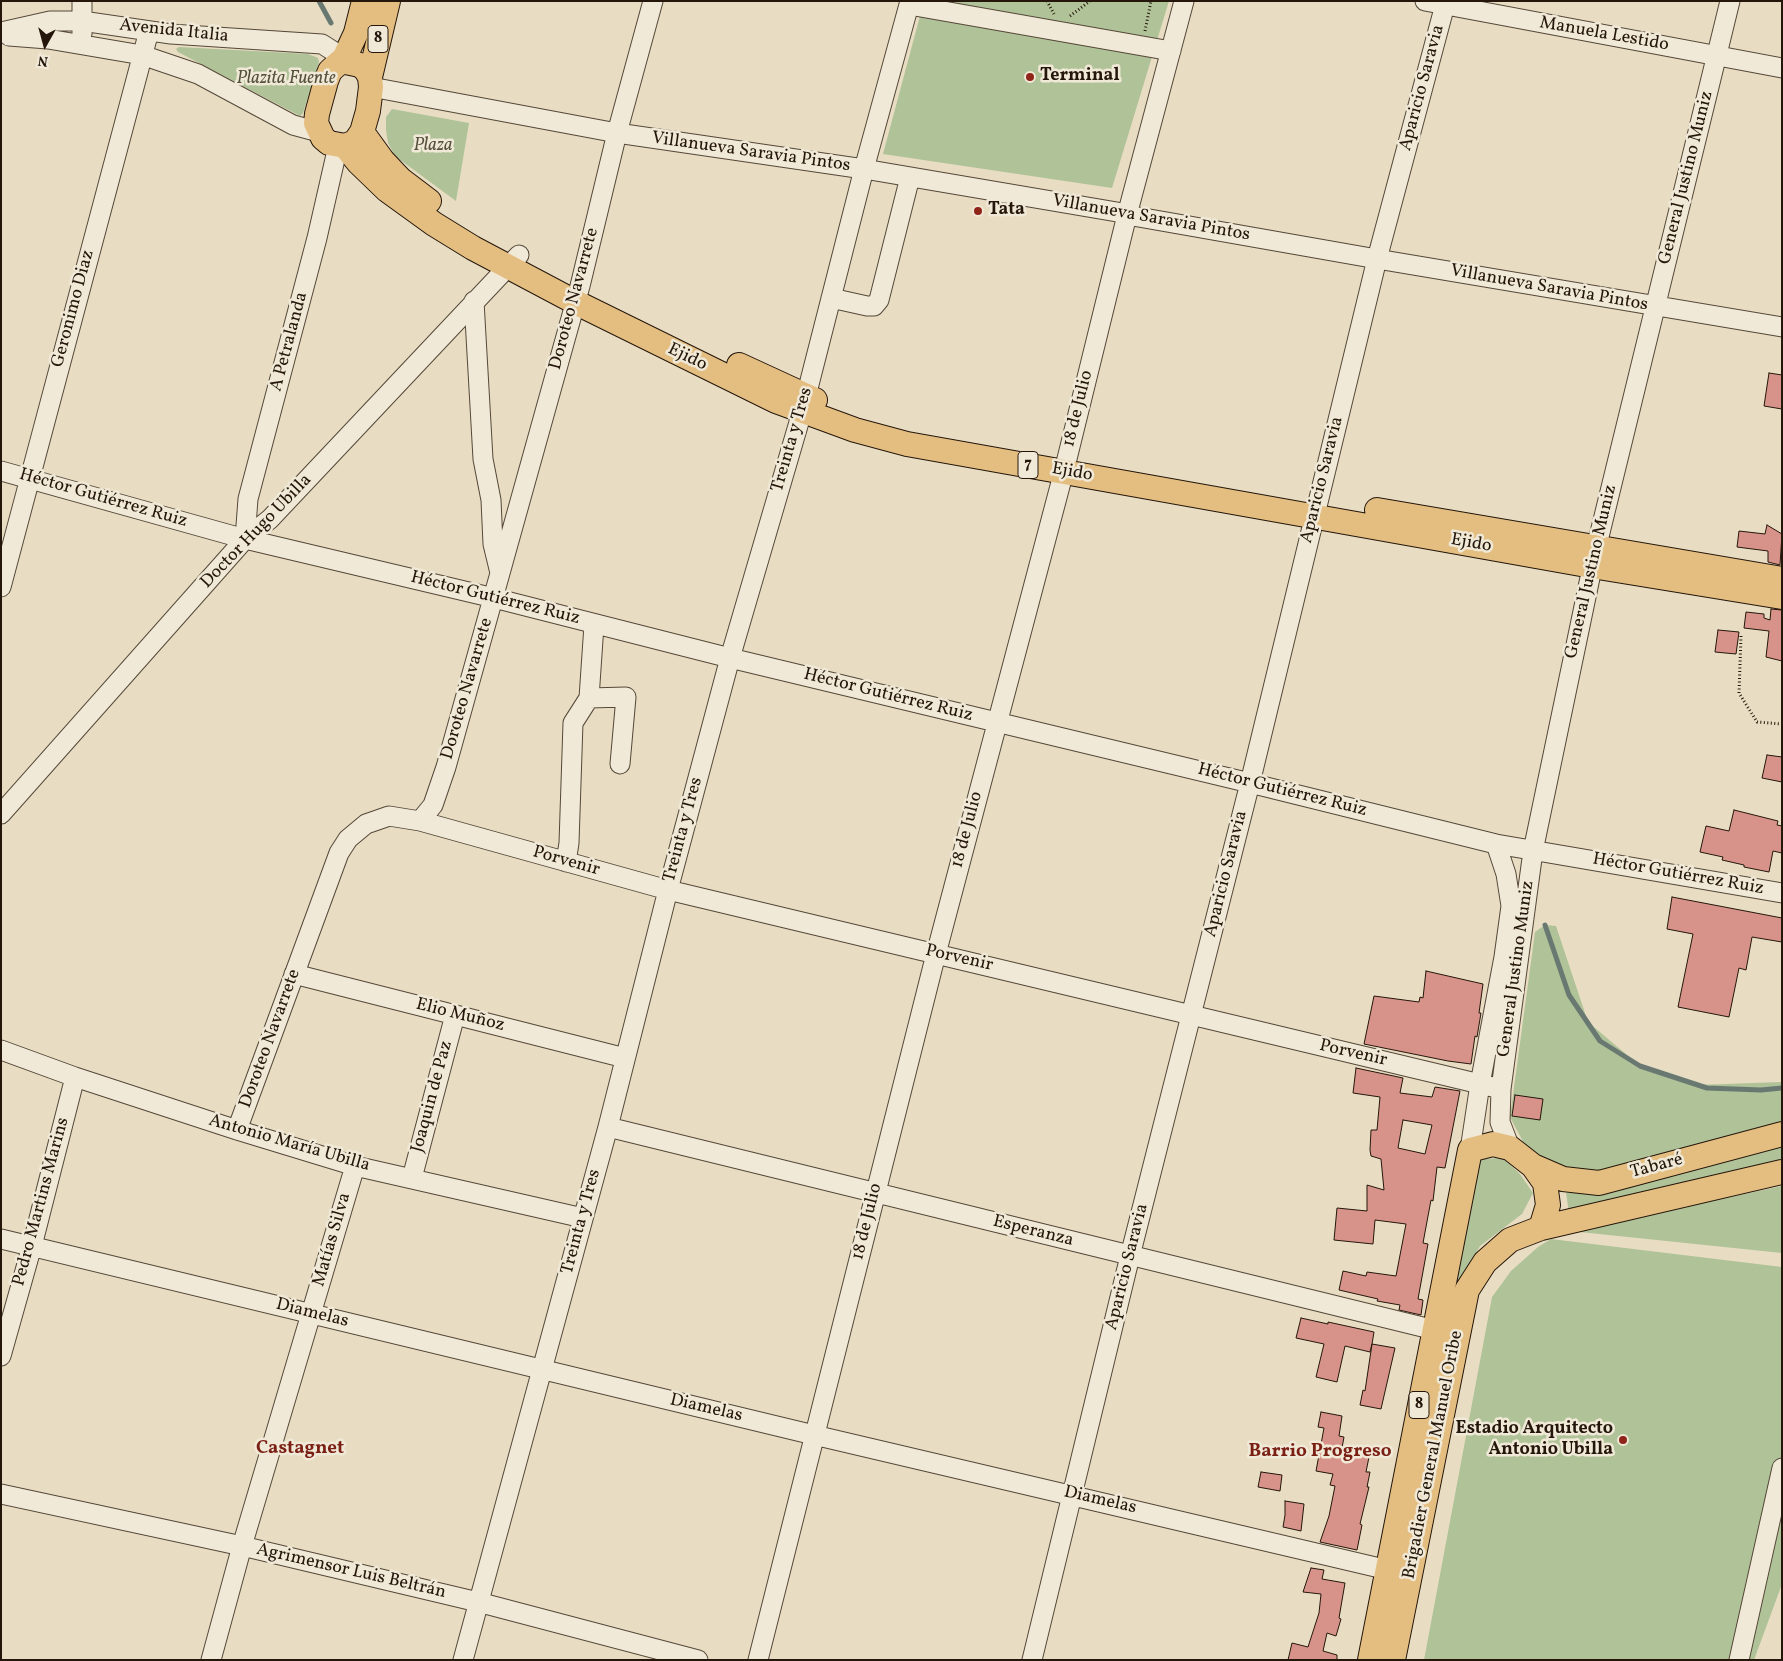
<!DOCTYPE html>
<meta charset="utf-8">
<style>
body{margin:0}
#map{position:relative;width:1783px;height:1661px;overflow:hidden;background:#e8ddc2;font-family:Vollkorn,serif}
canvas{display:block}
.frame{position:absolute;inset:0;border:2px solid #24160b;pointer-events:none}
.north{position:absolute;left:20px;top:20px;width:50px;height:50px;-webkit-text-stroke:4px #f0e9d7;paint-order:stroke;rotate:187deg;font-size:14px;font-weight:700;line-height:20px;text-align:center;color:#24160b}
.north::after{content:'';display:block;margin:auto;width:18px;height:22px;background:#24160b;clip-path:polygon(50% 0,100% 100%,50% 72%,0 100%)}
</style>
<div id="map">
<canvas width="1783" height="1661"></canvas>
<div class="frame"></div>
<div class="north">N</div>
</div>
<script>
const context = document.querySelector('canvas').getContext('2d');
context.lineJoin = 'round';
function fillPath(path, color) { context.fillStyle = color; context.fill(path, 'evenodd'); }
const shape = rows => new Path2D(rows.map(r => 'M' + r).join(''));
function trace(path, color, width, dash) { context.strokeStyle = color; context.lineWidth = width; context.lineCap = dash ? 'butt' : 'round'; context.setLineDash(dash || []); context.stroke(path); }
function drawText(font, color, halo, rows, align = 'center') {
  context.font = font + ' Vollkorn,serif'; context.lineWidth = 5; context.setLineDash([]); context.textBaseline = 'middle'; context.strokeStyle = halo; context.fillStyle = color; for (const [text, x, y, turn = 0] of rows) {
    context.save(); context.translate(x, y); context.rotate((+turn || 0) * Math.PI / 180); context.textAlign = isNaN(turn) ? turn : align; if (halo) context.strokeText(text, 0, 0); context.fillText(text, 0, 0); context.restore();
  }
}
const green = shape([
 [924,1,1169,1,1112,188,883,154],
 [179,47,308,54,318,58,319,62,303,113,300,116,178,52,176,49],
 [392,109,469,123,456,201,395,156,388,143,386,130,386,117],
 [1545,925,1556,926,1588,1022,1640,1066,1696,1085,1782,1082,1782,1124,1607,1172,1573,1170,1528,1151,1510,1117,1535,932],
 [1782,1144,1782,1162,1569,1213,1566,1193,1718,1161],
 [1503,1158,1520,1174,1533,1193,1522,1214,1480,1246,1449,1300,1479,1159],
 [1782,1186,1782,1253,1570,1231],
 [1551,1239,1782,1267,1782,1584,1754,1660,1424,1660,1492,1297,1511,1271,1538,1247]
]);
const stream = shape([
 [319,1,331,23],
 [1545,925,1569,995,1600,1041,1640,1066,1707,1088,1761,1090,1782,1088]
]);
const building = shape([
 [1769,373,1782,375,1782,409,1764,406,1769,373],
 [1767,525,1782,534,1780,565,1768,562,1768,551,1737,547,1739,531,1765,534,1767,525],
 [1771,609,1782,610,1782,661,1766,657,1769,631,1744,628,1746,612,1764,614,1764,618,1770,620,1771,609],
 [1718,630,1739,632,1736,654,1715,652,1718,630],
 [1767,755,1782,757,1782,782,1762,778,1767,755],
 [1734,810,1778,821,1777,825,1782,826,1782,853,1773,851,1769,872,1744,867,1744,865,1722,860,1723,857,1700,852,1706,826,1729,831,1734,810],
 [1672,897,1782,918,1782,942,1752,937,1746,970,1739,968,1729,1017,1678,1007,1693,934,1667,929,1672,897],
 [1426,971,1483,984,1479,1013,1481,1013,1477,1037,1475,1036,1471,1064,1448,1061,1364,1044,1374,996,1419,1002,1420,997,1423,998,1426,971],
 [1356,1068,1403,1078,1400,1093,1432,1097,1435,1087,1460,1091,1445,1168,1437,1167,1433,1201,1431,1200,1423,1243,1428,1244,1418,1299,1423,1300,1421,1315,1399,1310,1400,1305,1377,1301,1378,1299,1339,1290,1343,1271,1366,1276,1367,1272,1396,1276,1406,1224,1375,1220,1373,1244,1334,1240,1337,1208,1367,1211,1367,1185,1384,1190,1381,1159,1371,1156,1370,1150,1371,1130,1377,1130,1380,1097,1353,1093,1356,1068],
 [1403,1120,1432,1125,1425,1154,1398,1148,1403,1120],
 [1515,1095,1543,1099,1540,1120,1512,1116,1515,1095],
 [1301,1318,1328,1324,1328,1322,1374,1332,1372,1344,1395,1348,1381,1409,1360,1405,1363,1390,1365,1391,1372,1344,1370,1352,1345,1346,1337,1382,1316,1377,1324,1344,1296,1338,1301,1318],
 [1321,1412,1342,1416,1339,1436,1344,1437,1342,1448,1370,1452,1366,1472,1370,1472,1367,1487,1369,1487,1360,1524,1362,1525,1357,1550,1320,1542,1329,1516,1335,1486,1330,1485,1333,1474,1316,1471,1324,1428,1318,1427,1321,1412],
 [1261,1472,1282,1475,1280,1491,1258,1487,1261,1472],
 [1285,1501,1304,1504,1301,1531,1283,1527,1285,1515,1285,1501],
 [1311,1568,1324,1570,1322,1579,1345,1583,1339,1618,1341,1619,1336,1636,1327,1633,1323,1651,1337,1655,1337,1660,1288,1660,1292,1643,1308,1647,1319,1613,1321,1594,1303,1592,1311,1568]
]);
const path = shape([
 [1047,1,1054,14],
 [1070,16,1090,1],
 [1145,31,1151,1],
 [1741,636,1739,693,1757,722,1782,724]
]);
const minor = shape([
 [82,1,82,34],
 [1425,1,1782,68],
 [909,5,1171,51],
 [1,32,50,21,82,21,171,34,322,44,333,51,341,61],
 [9,36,48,39,142,55,198,74,293,125,319,132],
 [371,87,617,133,864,169,1117,212,1127,215,1377,259,1782,327],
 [831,298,867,306,874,306,879,300,910,177],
 [474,301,483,459,491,500,493,544,500,573],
 [1,471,245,539,494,598,730,658,1250,783,1496,844,1782,893],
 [245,539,248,499,317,238,338,146],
 [1,587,149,31],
 [589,698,626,697,620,764],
 [1,814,245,539,270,519,519,255],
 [420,821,668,890,1501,1089],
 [566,862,569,843,573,723,589,698,594,625],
 [294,974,625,1058],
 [1,1050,75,1077,237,1130,355,1166,583,1218],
 [608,1127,1447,1333],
 [237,1130,339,853,348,839,366,824,389,816,420,821,433,805,446,767,580,286,617,133,653,1],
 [1510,1148,1500,1122,1501,1089,1533,851,1596,549,1730,1],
 [1470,1150,1480,1084,1504,957,1511,906,1506,874,1496,844],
 [412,1178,455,1015],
 [1,1239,814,1435,1401,1573],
 [1,1356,32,1246,75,1077],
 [1,1494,242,1546,478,1602,698,1660],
 [211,1660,242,1546,355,1166],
 [463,1660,608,1127,668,890,730,658,802,412,864,169,910,1],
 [758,1660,936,954,1064,471,1127,215,1184,1],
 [1032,1660,1130,1256,1250,783,1377,259,1446,1],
 [1739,1660,1782,1468]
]);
const major = shape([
 [341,61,360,65,366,70,370,77,371,87,368,111,362,132,355,142,345,146,329,143,323,138,316,123,317,114,326,81,330,71,341,61],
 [343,61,356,33,364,1],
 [370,77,388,1],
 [362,132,383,161,400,179,429,201],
 [345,146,359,163,387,190,434,224,473,248,575,302,776,401,855,430,907,444,1592,566,1782,597],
 [739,365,815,400],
 [1377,510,1782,579],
 [1533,1166,1563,1179,1599,1183,1782,1134],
 [1370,1660,1470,1150,1493,1144,1510,1148,1533,1166,1545,1183,1548,1205,1541,1228],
 [1393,1660,1467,1290,1485,1262,1510,1240,1541,1228,1782,1172]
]);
const markers = [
 [1030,77,5,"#8f2418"],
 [978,211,5,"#8f2418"],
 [1623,1440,5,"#8f2418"]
];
const shields = [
 [378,39,20],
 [1028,465,20],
 [1419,1405,20]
];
const shieldNames = [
 ["8",378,39],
 ["7",1028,465],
 ["8",1419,1405]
];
const streetNames = [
 ["Avenida Italia",174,32,6],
 ["Manuela Lestido",1604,35,10],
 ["Aparicio Saravia",1423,88,-75],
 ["Villanueva Saravia Pintos",751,153,8],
 ["General Justino Muniz",1687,178,-76],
 ["Villanueva Saravia Pintos",1151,219,10],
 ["Villanueva Saravia Pintos",1549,289,10],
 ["Doroteo Navarrete",575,299,-75],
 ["Geronimo Diaz",74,309,-75],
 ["A Petralanda",290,342,-75],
 ["Ejido",687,358,26],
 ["18 de Julio",1079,409,-76],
 ["Treinta y Tres",793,440,-74],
 ["Ejido",1072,473,10],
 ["Aparicio Saravia",1323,480,-76],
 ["Héctor Gutiérrez Ruiz",103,499,16],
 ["Doctor Hugo Ubilla",257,532,-46],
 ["Ejido",1471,544,10],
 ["General Justino Muniz",1592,572,-77],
 ["Héctor Gutiérrez Ruiz",495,599,14],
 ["Doroteo Navarrete",468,689,-74],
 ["Héctor Gutiérrez Ruiz",888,696,14],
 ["Héctor Gutiérrez Ruiz",1282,791,14],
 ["Treinta y Tres",684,830,-75],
 ["18 de Julio",968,830,-75],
 ["Porvenir",566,862,16],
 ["Aparicio Saravia",1227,874,-76],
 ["Héctor Gutiérrez Ruiz",1678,875,10],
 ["Porvenir",959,959,13],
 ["General Justino Muniz",1517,969,-82],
 ["Elio Muñoz",460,1016,14],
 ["Doroteo Navarrete",271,1039,-70],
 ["Porvenir",1353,1054,13],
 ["Joaquin de Paz",433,1097,-75],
 ["Antonio María Ubilla",289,1144,16],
 ["Tabaré",1657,1167,-15],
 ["Pedro Martins Marins",42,1202,-75],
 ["Treinta y Tres",582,1222,-75],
 ["18 de Julio",868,1222,-76],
 ["Esperanza",1033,1232,14],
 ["Matías Silva",333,1240,-74],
 ["Aparicio Saravia",1128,1267,-76],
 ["Diamelas",312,1314,14],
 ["Diamelas",706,1409,13],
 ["Brigadier General Manuel Oribe",1434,1455,-79],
 ["Diamelas",1100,1501,13],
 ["Agrimensor Luis Beltrán",351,1572,13]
];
const poiNames = [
 ["Terminal",1040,77],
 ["Tata",988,211],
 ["Estadio Arquitecto",1613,1430,"right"],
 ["Antonio Ubilla",1613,1451,"right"]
];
const parkNames = [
 ["Plazita Fuente",286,80],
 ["Plaza",433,147]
];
const neighbourhoodNames = [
 ["Castagnet",300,1450],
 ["Barrio Progreso",1320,1453]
];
fillPath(green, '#b0c298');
trace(stream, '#697972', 5);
fillPath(building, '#d79389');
trace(building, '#24160b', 1);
trace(minor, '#554839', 21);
trace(major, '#24160b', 26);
trace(path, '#24160b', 3, [1, 2.5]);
trace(minor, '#f0e9d7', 19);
trace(major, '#e4be81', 24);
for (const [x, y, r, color] of markers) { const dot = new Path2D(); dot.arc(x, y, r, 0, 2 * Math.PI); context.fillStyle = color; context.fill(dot); trace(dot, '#f0e9d7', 2); }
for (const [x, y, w] of shields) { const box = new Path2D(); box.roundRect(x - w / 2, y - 13.5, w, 27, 4); context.fillStyle = '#f0e9d7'; context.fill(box); trace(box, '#24160b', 1); }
drawText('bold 16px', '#24160b', null, shieldNames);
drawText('18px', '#24160b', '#f0e9d7', streetNames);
drawText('bold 18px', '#24160b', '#f0e9d7', poiNames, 'left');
drawText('italic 18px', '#55523c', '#f0e9d7', parkNames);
drawText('bold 19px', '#7a1f14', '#f0e9d7', neighbourhoodNames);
</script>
